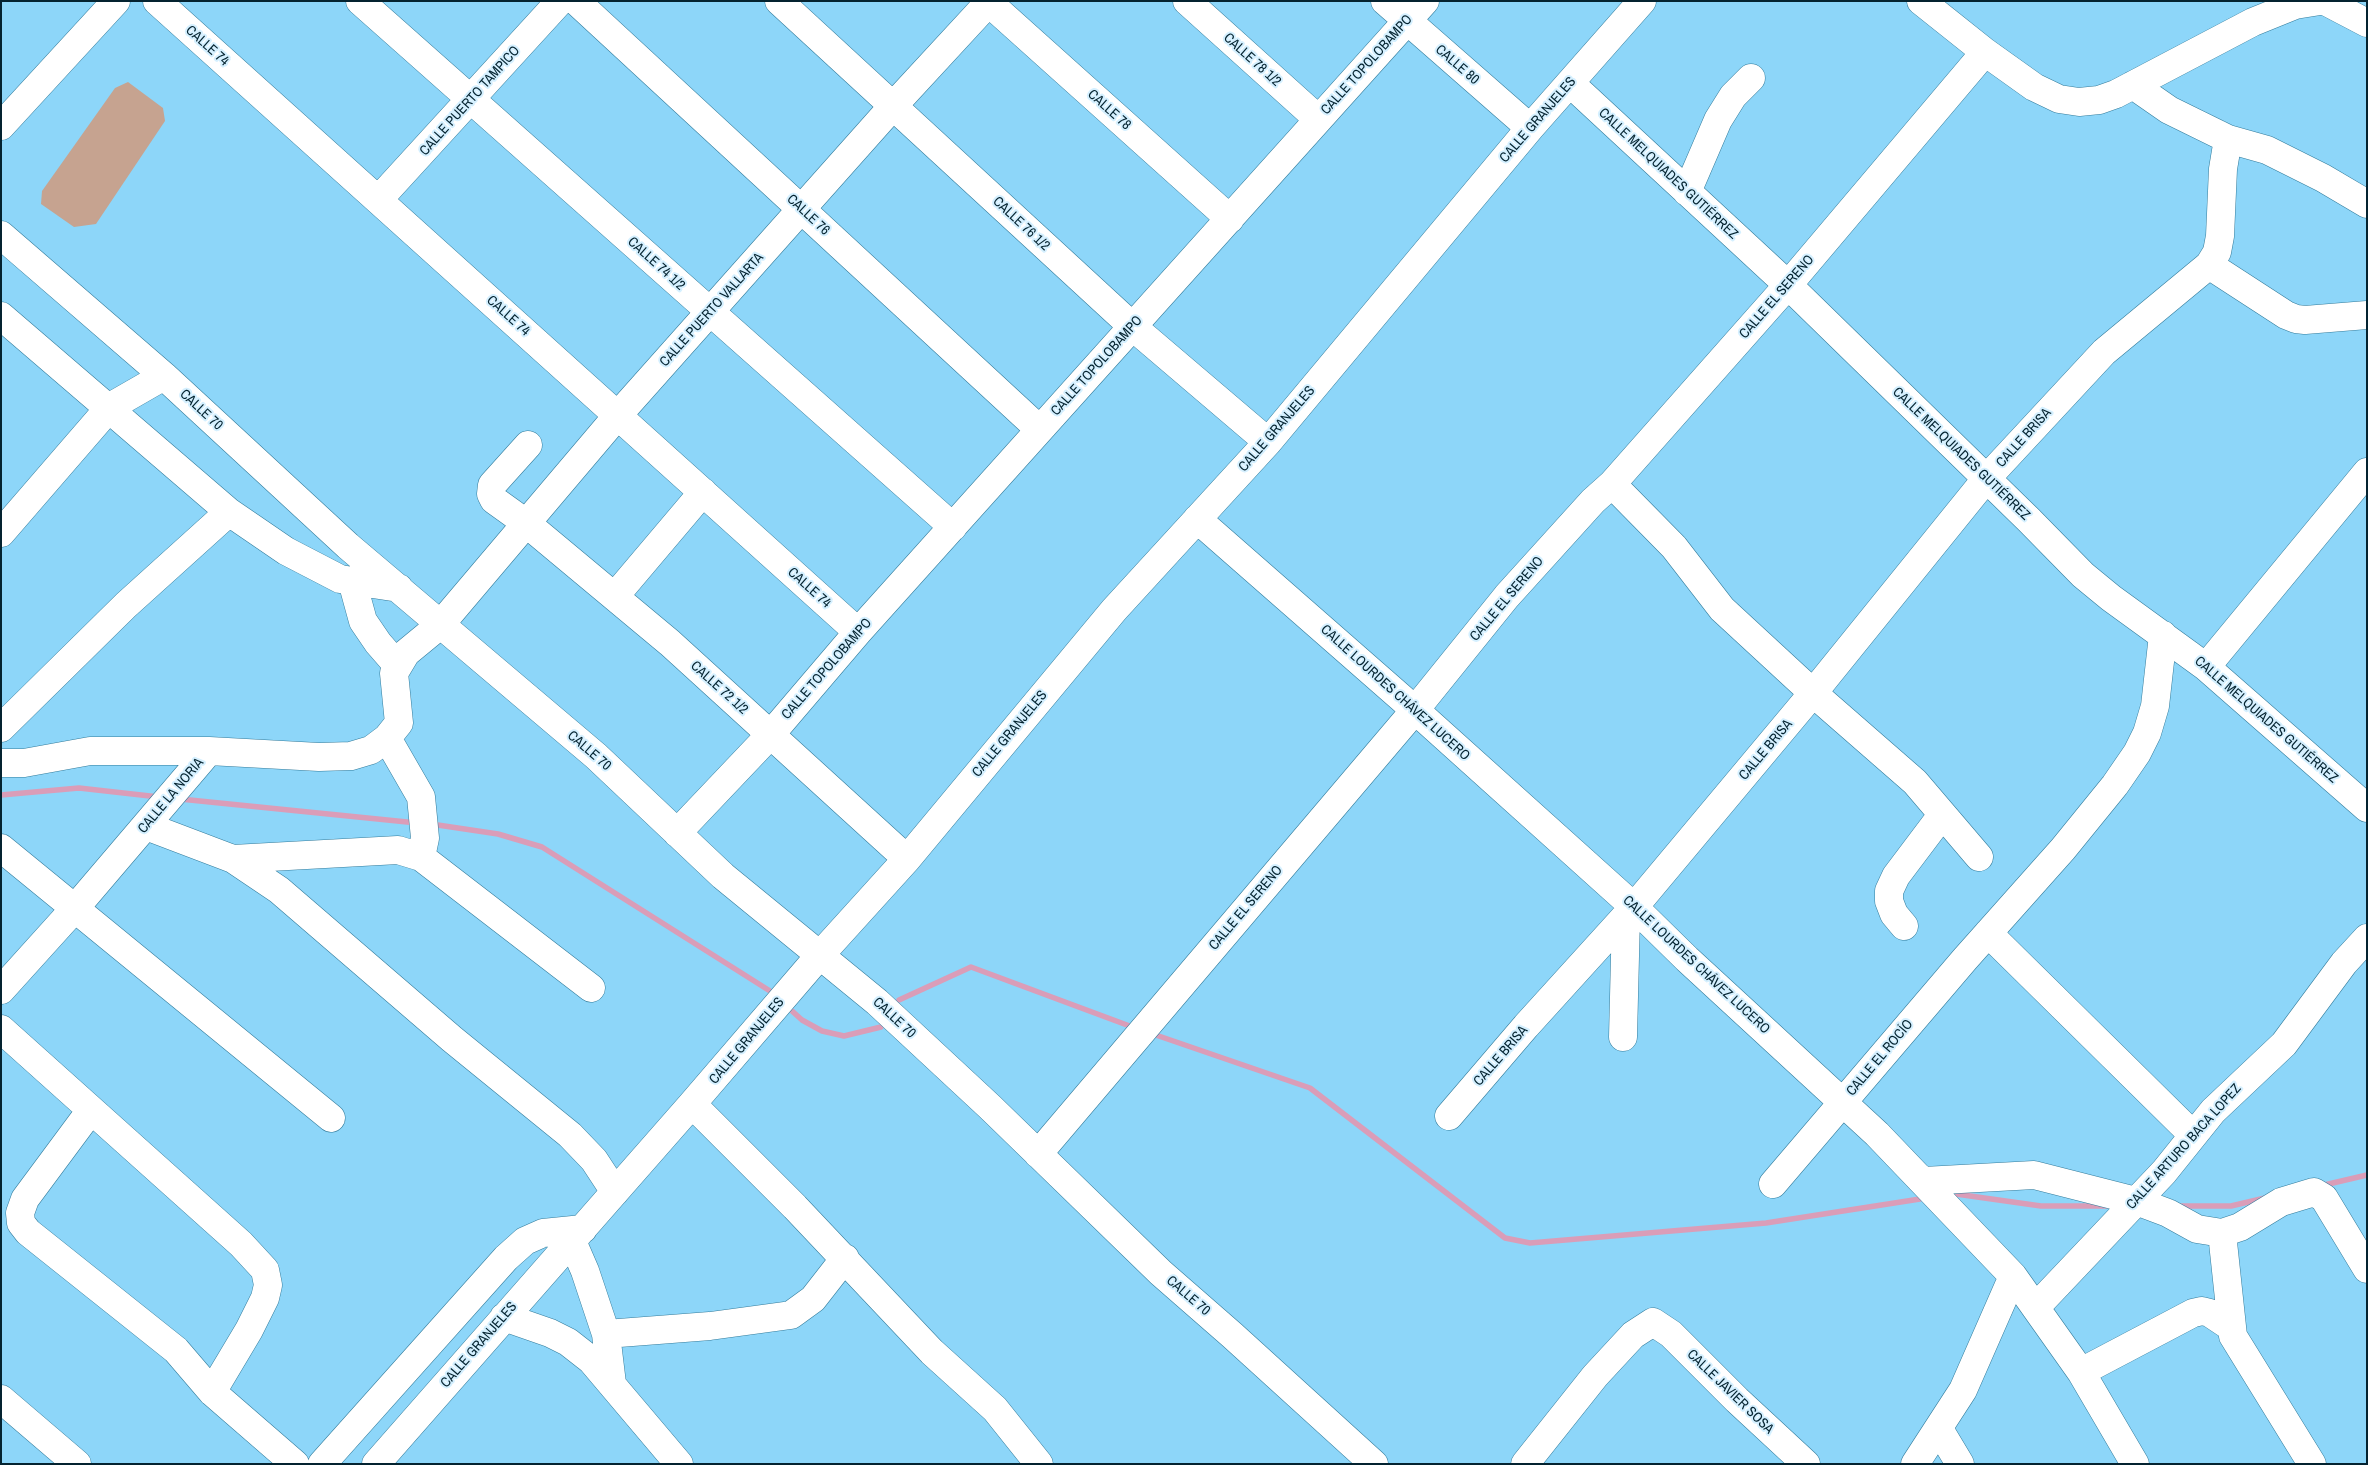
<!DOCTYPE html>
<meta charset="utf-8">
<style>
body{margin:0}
#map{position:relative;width:2368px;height:1465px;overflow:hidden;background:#8dd6f9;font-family:"Archivo Narrow",sans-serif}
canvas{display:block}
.frame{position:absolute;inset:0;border:2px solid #042330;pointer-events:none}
</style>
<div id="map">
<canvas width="2368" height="1465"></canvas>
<div class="frame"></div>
</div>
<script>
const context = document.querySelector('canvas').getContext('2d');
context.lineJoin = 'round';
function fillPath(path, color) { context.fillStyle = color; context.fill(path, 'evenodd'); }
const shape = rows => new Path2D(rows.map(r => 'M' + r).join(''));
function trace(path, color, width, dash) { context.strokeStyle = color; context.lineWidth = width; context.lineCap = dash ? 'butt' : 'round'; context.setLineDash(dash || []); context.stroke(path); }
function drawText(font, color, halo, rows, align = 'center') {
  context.font = font + ' "Archivo Narrow",sans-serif'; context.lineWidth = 4; context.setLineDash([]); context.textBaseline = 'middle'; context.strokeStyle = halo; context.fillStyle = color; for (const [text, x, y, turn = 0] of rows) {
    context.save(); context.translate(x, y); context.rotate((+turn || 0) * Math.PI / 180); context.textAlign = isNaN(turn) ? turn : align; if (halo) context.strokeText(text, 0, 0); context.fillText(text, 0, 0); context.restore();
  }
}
const green = shape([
 [128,82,163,108,165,121,96,224,74,227,41,204,42,191,115,88]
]);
const stream = shape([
 [1,795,79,788,159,797],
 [180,799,417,823],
 [431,824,498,834,542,847,770,991],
 [899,1000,971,967,1135,1028],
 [792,1011,802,1020,822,1031,844,1036,881,1027],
 [1150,1033,1310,1088,1505,1238,1530,1243,1766,1223,1920,1199],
 [2320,1186,2367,1175],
 [1956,1194,2041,1206,2106,1206],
 [2177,1206,2231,1206,2265,1198]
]);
const minor = shape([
 [157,1,858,632],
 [360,1,953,527],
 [576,1,1039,429],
 [779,1,1133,327,1268,442],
 [987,1,1230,219],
 [1187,1,1318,119],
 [1385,1,1530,128],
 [1921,1,1985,52,2034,87,2059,99,2079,102,2099,100,2116,94,2253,22,2295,5,2320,1],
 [2325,1,2367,23],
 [1570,83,1788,285,2029,520,2083,575,2111,598,2206,667,2367,808],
 [1,126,116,1],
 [2228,139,2267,150,2323,178,2367,204],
 [1687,192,1718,120,1733,96,1751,78],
 [379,199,560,1],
 [1,235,164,376,348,546,596,756,723,876,877,1002,990,1107,1161,1273,1232,1335,1374,1464],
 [2209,265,2286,315,2296,319,2305,320,2367,315],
 [1,316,229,512,286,551,340,579,399,588],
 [528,445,492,485,491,494,494,500,526,523,670,643,907,859],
 [1612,484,1674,547,1722,609,1813,693,1915,782,1979,857],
 [1197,519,1415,710,1634,907,1687,959,1877,1134,2013,1276,2081,1372,2135,1464],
 [1,533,110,407,164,376],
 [352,581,363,621,378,643,398,666],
 [615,596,703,492],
 [2206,667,2367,472],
 [1,728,126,605,229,512],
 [387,738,421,797,425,838,421,857],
 [1,763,24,763,90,751,209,751,319,757,351,756,371,750,387,738,399,723,394,673,406,653,440,625,618,415,893,106,990,1],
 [146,826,233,859,279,890,452,1039,570,1135,594,1160,615,1192],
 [677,833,771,734,858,632,1425,1],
 [1,848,331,1118],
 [233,859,398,850,421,857,591,988],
 [1904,926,1894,914,1889,901,1889,891,1896,876,1942,815],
 [1988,933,2193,1135],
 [1,990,76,907,209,751],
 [1,1029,241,1244,265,1270,268,1285,265,1298,249,1330,212,1392],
 [1623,1037,1626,916],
 [692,1104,795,1207,932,1352,995,1409,1039,1464],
 [91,1110,25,1199,20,1213,21,1223,28,1232,176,1350,212,1392,295,1464],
 [1449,1116,1526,1026,1634,907,1813,693,1986,479,2104,352,2209,265,2217,252,2220,236,2223,169,2228,139,2169,110,2133,85],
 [1038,1154,1415,710,1507,596,1593,501,1612,484,1788,285,1985,52],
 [1924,1181,2034,1175,2136,1201,2168,1213,2197,1229,2222,1233,2240,1227,2281,1202,2314,1192,2324,1198,2367,1269],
 [1773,1184,1965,959,2063,849,2115,785,2137,753,2147,733,2155,706,2163,635],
 [2222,1233,2233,1336,2312,1464],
 [572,1241,585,1271,606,1334],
 [2036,1307,2164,1172,2213,1111,2284,1044,2344,963,2367,938],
 [504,1317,550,1333,568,1342,591,1360,679,1464],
 [2081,1372,2193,1313,2202,1311,2210,1313,2231,1327],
 [612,1384,606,1334,710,1326,791,1315,813,1299,845,1258],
 [1,1399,77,1464],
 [1939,1429,1960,1464],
 [322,1464,506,1258,525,1241,543,1233,583,1229],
 [376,1464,692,1104,820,955,907,859,1114,610,1268,442,1530,128,1642,1],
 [1525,1464,1595,1376,1633,1335,1653,1322,1671,1334,1737,1400,1806,1464],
 [1915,1464,1963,1390,2013,1276]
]);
const streetNames = [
 ["CALLE 74",207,46,42],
 ["CALLE 78 1/2",1252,60,42],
 ["CALLE TOPOLOBAMPO",1367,65,-48],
 ["CALLE 80",1457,65,41],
 ["CALLE PUERTO TAMPICO",470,101,-48],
 ["CALLE 78",1109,110,42],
 ["CALLE GRANJELES",1538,120,-49],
 ["CALLE MELQUIADES GUTIÉRREZ",1668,174,43],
 ["CALLE 76",808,215,43],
 ["CALLE 76 1/2",1021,224,43],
 ["CALLE 74 1/2",656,264,42],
 ["CALLE EL SERENO",1777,297,-49],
 ["CALLE PUERTO VALLARTA",712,310,-48],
 ["CALLE 74",508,316,42],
 ["CALLE TOPOLOBAMPO",1097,366,-48],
 ["CALLE 70",201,410,43],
 ["CALLE GRANJELES",1277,429,-49],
 ["CALLE BRISA",2024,438,-48],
 ["CALLE MELQUIADES GUTIÉRREZ",1961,454,44],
 ["CALLE 74",809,588,42],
 ["CALLE EL SERENO",1507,599,-50],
 ["CALLE TOPOLOBAMPO",827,669,-49],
 ["CALLE 72 1/2",719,688,42],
 ["CALLE LOURDES CHÁVEZ LUCERO",1395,693,42],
 ["CALLE MELQUIADES GUTIÉRREZ",2266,720,41],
 ["CALLE GRANJELES",1010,734,-50],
 ["CALLE BRISA",1766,750,-50],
 ["CALLE 70",589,751,41],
 ["CALLE LA NORIA",171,796,-50],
 ["CALLE EL SERENO",1246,908,-50],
 ["CALLE LOURDES CHÁVEZ LUCERO",1696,965,43],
 ["CALLE 70",894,1018,43],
 ["CALLE GRANJELES",747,1041,-50],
 ["CALLE BRISA",1501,1056,-49],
 ["CALLE EL ROCÍO",1880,1058,-50],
 ["CALLE ARTURO BACA LOPEZ",2184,1147,-48],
 ["CALLE 70",1188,1296,41],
 ["CALLE GRANJELES",479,1345,-49],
 ["CALLE JAVIER SOSA",1730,1392,44]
];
fillPath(green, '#c6a390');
trace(stream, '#da9db8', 5.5);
trace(minor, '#337c9c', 29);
trace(minor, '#fff', 28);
drawText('14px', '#042330', '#d5f0ff', streetNames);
</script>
